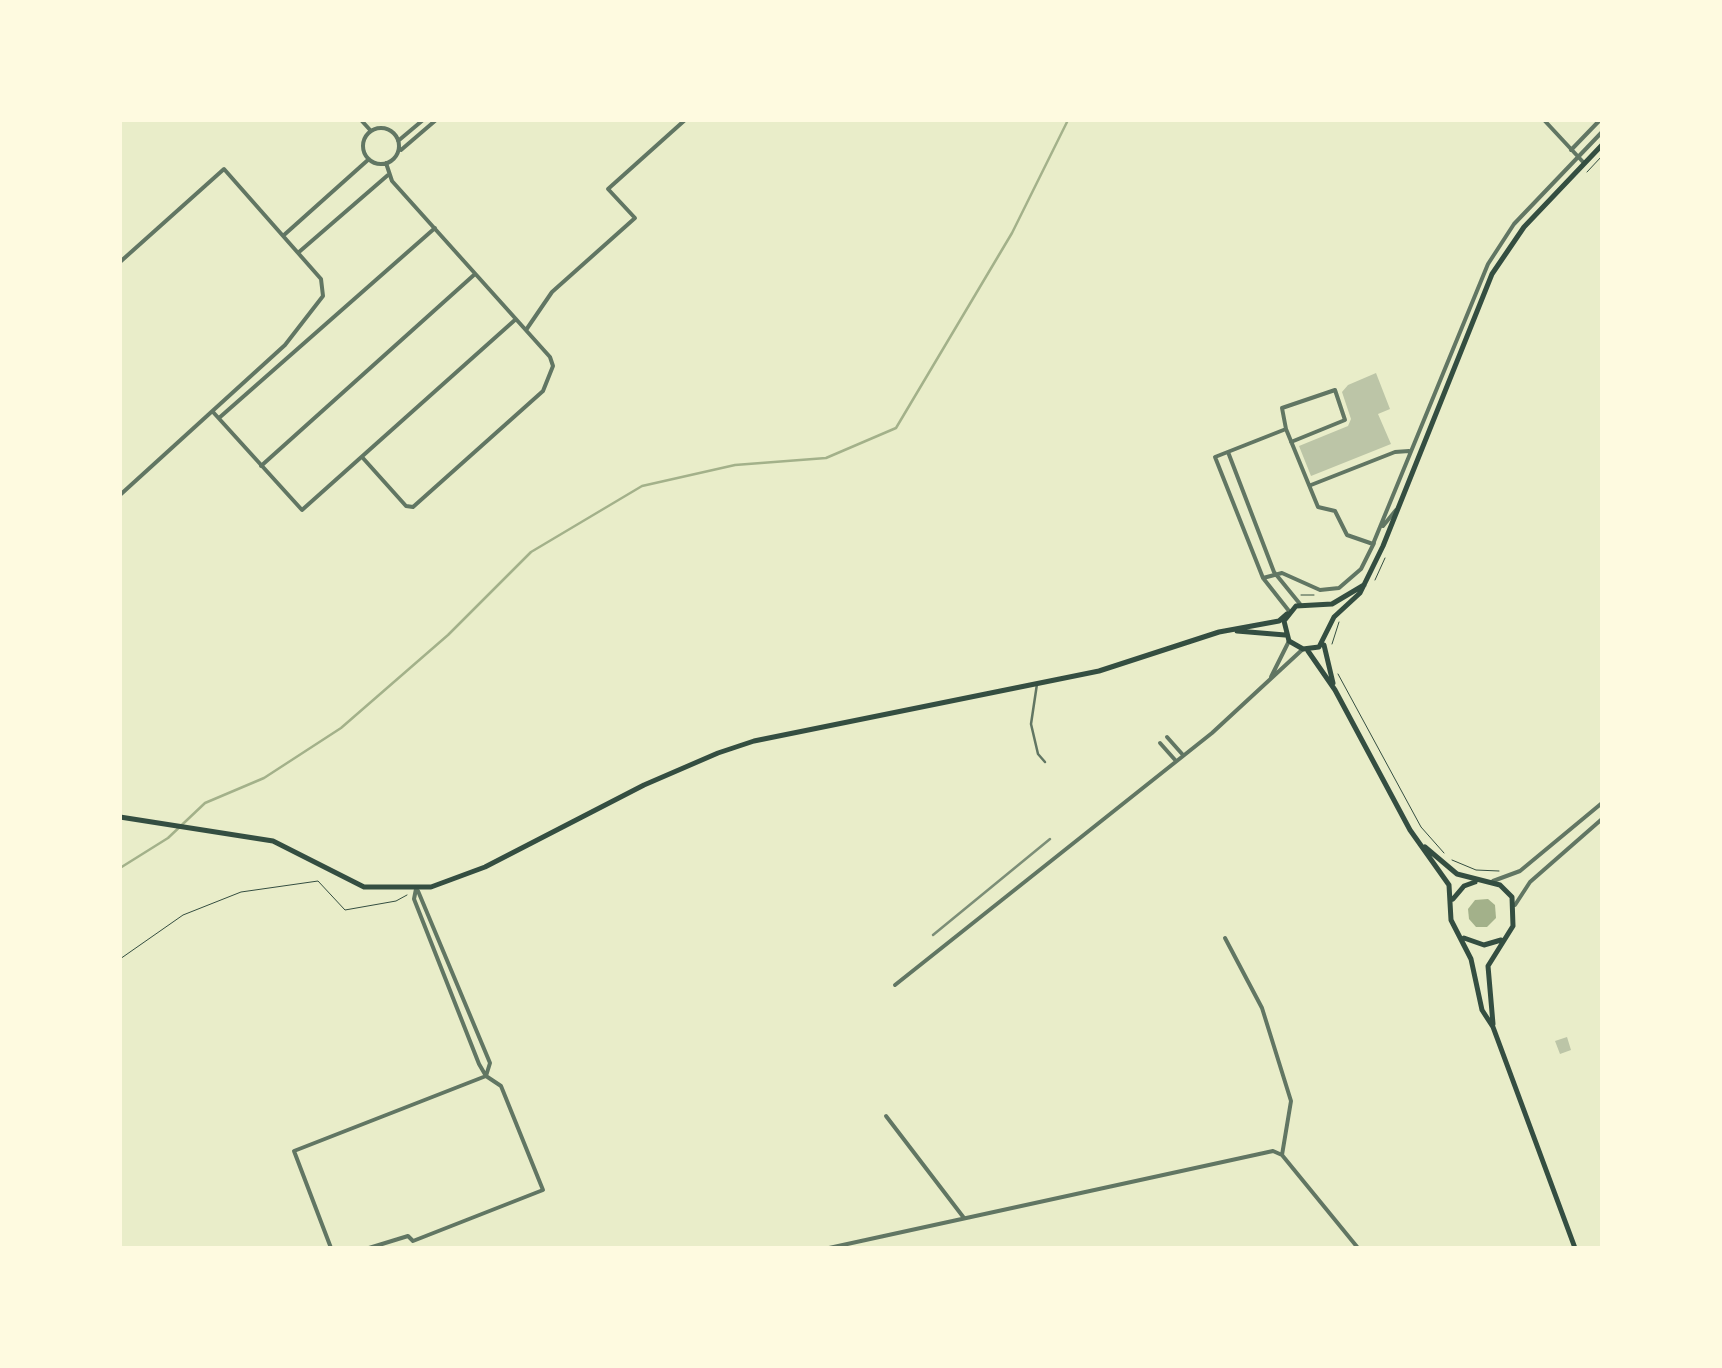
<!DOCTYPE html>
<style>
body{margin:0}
#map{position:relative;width:1722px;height:1368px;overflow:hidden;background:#e9edc9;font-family:"Roboto Condensed",sans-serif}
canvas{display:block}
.frame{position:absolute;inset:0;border:122px solid #fefae0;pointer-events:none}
</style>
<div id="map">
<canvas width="1722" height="1368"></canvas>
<div class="frame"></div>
</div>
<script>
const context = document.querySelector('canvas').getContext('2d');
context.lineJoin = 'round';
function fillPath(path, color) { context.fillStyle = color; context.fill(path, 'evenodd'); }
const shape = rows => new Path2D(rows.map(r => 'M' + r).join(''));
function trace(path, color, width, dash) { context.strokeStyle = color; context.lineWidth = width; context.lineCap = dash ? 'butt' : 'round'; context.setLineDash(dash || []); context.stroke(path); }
const water = shape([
 [1488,899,1495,905,1496,918,1487,927,1476,927,1469,919,1468,909,1475,900]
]);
const stream = shape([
 [120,868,168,838,205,803,264,778,341,728,448,635,531,552,642,486,735,465,826,458,896,428,1012,233,1068,120]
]);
const building = shape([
 [1376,373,1390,409,1378,414,1391,444,1311,476,1299,446,1348,426,1351,419,1342,392,1348,385],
 [1567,1037,1571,1050,1560,1054,1555,1041]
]);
const path = shape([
 [1587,172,1602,156],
 [1375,580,1385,558],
 [1301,595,1314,595],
 [1332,644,1339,622],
 [1338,674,1421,827,1444,853],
 [1452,860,1476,870,1499,871],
 [120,959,183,915,241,892,318,881,345,910,396,901,407,895]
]);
const pedestrian = shape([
 [1037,684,1031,724,1038,754,1045,762]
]);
const minor = shape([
 [361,120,371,131],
 [1544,120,1584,163],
 '363 146a18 18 0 1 1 36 0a18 18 0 1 1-36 0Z',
 [398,141,423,120],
 [401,150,436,120],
 [1571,150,1600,120],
 [284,235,369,159],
 [299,252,388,175],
 [120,262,224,169,321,279,323,296,285,345,120,495],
 [526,330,552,292,635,218,608,189,685,120],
 [213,412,302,510,516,319],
 [219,418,435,228],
 [1286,429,1282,408,1335,390,1345,420,1291,442],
 [1228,452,1274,572,1300,604],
 [362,457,406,506,413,507,543,391,553,366,550,357,392,181,386,163],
 [261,466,475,274],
 [1311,485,1395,452,1409,451],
 [1383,526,1396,510],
 [1263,578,1282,573,1320,590,1339,588,1361,569,1374,543],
 [1289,611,1263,578,1215,457,1286,429,1318,507,1335,511,1347,535,1373,544,1488,264,1514,224,1602,132],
 [1271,677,1289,641],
 [1167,737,1183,755],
 [1160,743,1176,761],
 [1493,881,1520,871,1602,803],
 [418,891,490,1063,486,1076],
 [1515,905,1530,882,1602,819],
 [1225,938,1262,1008,1291,1101,1282,1155],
 [895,985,1212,733,1303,649],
 [886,1116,964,1218],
 [331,1248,294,1151,486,1076],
 [369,1248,408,1236,413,1241,543,1190,501,1086,486,1076,479,1064,414,899,416,889],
 [829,1248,1273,1151,1282,1155,1358,1248]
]);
const secondary = shape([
 [1364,585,1332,604,1296,606,1284,621,1289,641,1303,649,1319,647,1334,617,1360,593,1383,546,1492,274,1524,227,1602,145],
 [1237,631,1285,635],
 [1324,645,1333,683],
 [1308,651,1335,690,1410,830,1449,885,1451,920,1471,959,1482,1010,1493,1027,1575,1248],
 [120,817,273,841,364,887,431,887,485,867,644,785,718,753,754,741,1099,671,1219,632,1279,621,1287,614],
 [1425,847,1457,874,1500,885,1512,897,1513,926,1488,966,1493,1024],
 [1453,899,1464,886,1475,882],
 [1464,938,1484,945,1501,940]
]);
const rail = shape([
 [933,935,1050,839]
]);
fillPath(water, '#a3b18a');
trace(stream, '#a3b18a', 2.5);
fillPath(building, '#bcc5a7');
trace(path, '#344e41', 1);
trace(pedestrian, '#617663', 2.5);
trace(minor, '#617663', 4);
trace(secondary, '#344e41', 5);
trace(rail, '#7c8e77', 2.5);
</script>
